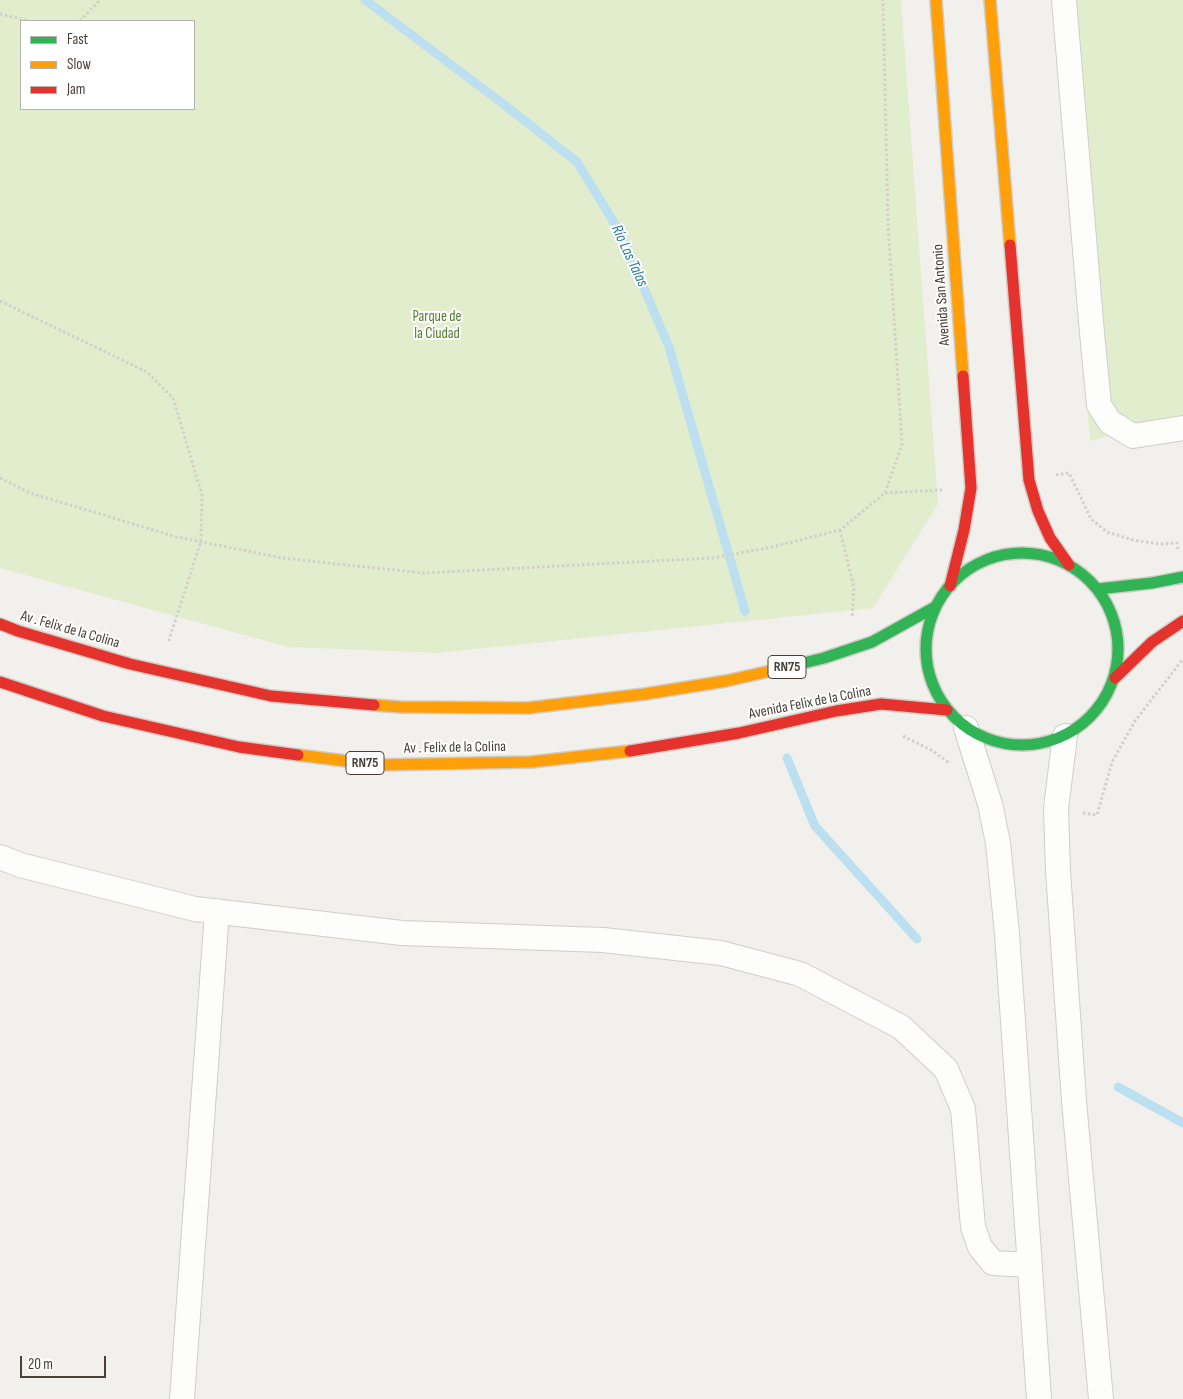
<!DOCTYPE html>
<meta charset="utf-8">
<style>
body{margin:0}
#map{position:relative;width:1183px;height:1399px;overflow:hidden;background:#f2f0ed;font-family:"Sofia Sans Condensed",sans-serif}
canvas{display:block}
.legend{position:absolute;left:20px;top:20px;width:175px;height:90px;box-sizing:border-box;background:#fff;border:1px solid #b6b3af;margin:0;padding:6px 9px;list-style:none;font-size:15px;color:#494137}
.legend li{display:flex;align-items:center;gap:10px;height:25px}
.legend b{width:25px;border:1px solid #b6b3af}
.scale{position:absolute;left:20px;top:1356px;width:86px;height:22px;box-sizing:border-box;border:2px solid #494137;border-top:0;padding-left:6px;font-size:15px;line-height:18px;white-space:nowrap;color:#494137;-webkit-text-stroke:4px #fff;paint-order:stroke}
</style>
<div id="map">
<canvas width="1183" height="1399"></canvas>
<ul class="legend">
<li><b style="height:6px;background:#30b455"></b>Fast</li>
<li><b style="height:6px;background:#ff9f0a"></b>Slow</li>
<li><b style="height:6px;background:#e5322d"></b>Jam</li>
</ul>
<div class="scale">20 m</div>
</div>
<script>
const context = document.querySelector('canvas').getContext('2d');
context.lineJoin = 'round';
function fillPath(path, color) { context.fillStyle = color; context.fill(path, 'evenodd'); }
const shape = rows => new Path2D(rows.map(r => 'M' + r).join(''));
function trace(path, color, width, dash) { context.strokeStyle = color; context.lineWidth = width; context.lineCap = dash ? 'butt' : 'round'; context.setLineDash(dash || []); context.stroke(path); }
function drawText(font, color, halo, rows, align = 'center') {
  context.font = font + ' "Sofia Sans Condensed",sans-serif'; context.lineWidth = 4; context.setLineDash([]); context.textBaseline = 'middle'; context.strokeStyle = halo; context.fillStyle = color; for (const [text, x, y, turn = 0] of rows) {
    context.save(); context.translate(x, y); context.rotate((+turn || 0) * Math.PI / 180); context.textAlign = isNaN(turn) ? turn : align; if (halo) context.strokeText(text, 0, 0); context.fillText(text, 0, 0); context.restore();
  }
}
const green = shape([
 [0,0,901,0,938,504,873,608,437,653,288,647,0,568],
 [194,21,194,109,21,109,21,21],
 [1054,0,1183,0,1183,417,1090,441]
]);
const stream = shape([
 [365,0,506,106,577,162,621,234,669,347,745,611],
 [787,758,815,826,917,939],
 [1118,1087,1183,1123]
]);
const path = shape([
 [0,14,30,21],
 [80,21,100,0],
 [0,301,147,372,173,398,202,495,201,541,168,643],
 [1056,475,1069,473,1091,519,1107,532,1133,540,1160,544,1177,543,1178,549],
 [0,478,30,493,177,537,282,558,423,573,712,558,768,548,840,530,885,493,902,444,888,223,883,0],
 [885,493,942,490],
 [840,530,854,588,852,618],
 [903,736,933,751,949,763],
 [1083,813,1097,815,1112,762,1135,721,1183,659]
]);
const street = shape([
 [1064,0,1092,333,1099,405,1110,422,1133,436,1183,428],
 [966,728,990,804,998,843,1007,934,1039,1399],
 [1065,736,1056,808,1058,871,1074,1101,1101,1399],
 [0,857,20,865,195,909,402,933,603,940,721,953,800,974,901,1027,946,1069,963,1109,973,1227,980,1247,993,1263,1030,1265],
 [182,1399,217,911]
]);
const fast = shape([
 '926 649a96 96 0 1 1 192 0a96 96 0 1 1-192 0Z',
 [1098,589,1152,583,1183,577],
 [779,669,824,658,872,642,935,607]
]);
const slow = shape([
 [936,0,963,376],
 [990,0,1010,245],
 [374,705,401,707,528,708,645,694,726,681,779,669],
 [298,755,378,765,531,762,630,751]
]);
const jam = shape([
 [1010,245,1029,480,1038,511,1050,538,1069,565],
 [950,586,964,530,971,488,963,376],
 [0,624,18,631,130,664,271,696,374,705],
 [1115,678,1152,642,1183,621],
 [0,682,103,716,239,747,298,755],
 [630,751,739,733,836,711,881,704,947,710]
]);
const shields = [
 [787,667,38],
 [365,763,38]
];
const shieldNames = [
 ["RN75",787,667],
 ["RN75",365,763]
];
const streetNames = [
 ["Avenida San Antonio",942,295,-94],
 ["Av . Felix de la Colina",70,630,16],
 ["Avenida Felix de la Colina",810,703,-11],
 ["Av . Felix de la Colina",455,748,-1]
];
const parkNames = [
 ["Parque de",437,317],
 ["la Ciudad",437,334]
];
const waterNames = [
 ["Río Las Talas",629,256,65]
];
fillPath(green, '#e2edcd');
trace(stream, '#bce0f0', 9);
trace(street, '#d0ceca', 26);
trace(fast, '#d2ccc4', 14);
trace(slow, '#d2ccc4', 14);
trace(jam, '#d2ccc4', 14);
trace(path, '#d2d0cb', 3, [2.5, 2.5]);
trace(street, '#fdfdfc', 24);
trace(fast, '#30b455', 11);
trace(slow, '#ff9f0a', 11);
trace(jam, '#e5322d', 11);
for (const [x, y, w] of shields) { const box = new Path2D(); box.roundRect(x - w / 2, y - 11.5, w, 23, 4); context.fillStyle = '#fff'; context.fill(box); trace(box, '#494137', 1); }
drawText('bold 14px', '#494137', null, shieldNames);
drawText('15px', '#494137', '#fff', streetNames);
drawText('15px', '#507d28', '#fff', parkNames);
drawText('italic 16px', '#2a7da7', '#fff', waterNames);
</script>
